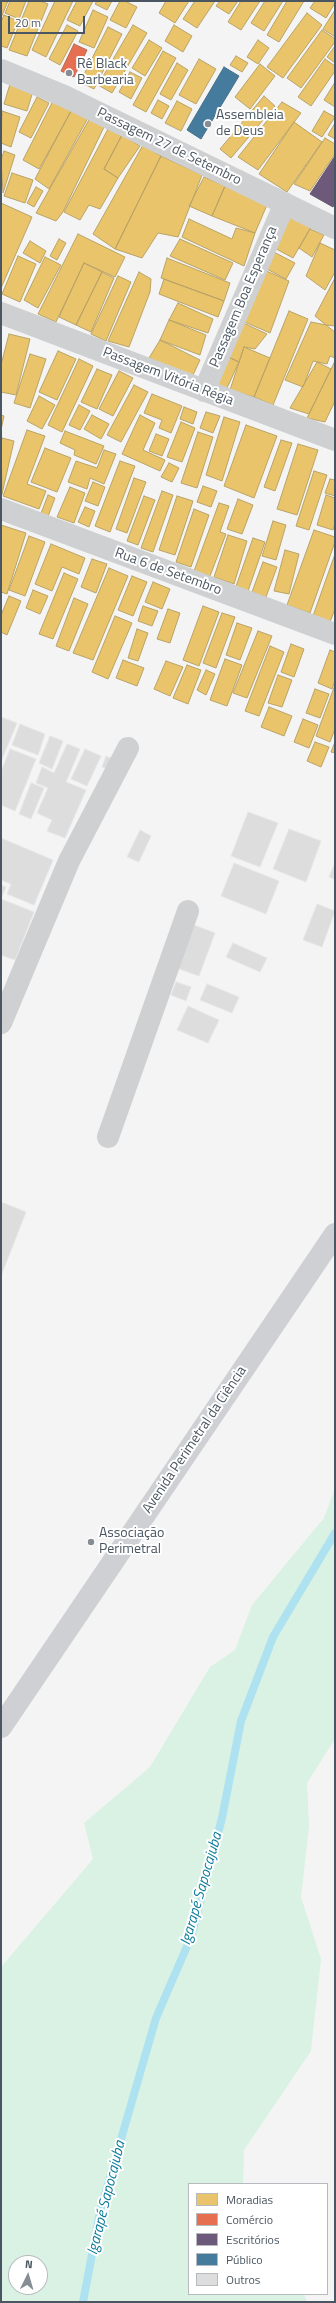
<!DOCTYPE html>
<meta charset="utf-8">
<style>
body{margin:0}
#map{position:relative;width:336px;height:2303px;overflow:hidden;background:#f4f4f4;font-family:"Titillium Web",sans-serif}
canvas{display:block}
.frame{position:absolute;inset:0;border:2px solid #4a5661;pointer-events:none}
.legend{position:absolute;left:188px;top:2183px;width:140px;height:112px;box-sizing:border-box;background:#fff;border:1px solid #b7bbc0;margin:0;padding:5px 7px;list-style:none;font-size:12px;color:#4a5661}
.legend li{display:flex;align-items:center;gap:8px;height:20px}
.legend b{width:20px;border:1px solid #b7bbc0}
.north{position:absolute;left:8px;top:2255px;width:40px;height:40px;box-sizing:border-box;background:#fff;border:1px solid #b7bbc0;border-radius:50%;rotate:5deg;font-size:11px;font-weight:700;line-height:16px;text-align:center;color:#4a5661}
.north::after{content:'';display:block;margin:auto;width:14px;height:18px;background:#868d94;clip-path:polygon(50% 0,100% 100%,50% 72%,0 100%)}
.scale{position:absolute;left:8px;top:16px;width:77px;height:18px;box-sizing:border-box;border:2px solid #4a5661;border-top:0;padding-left:5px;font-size:12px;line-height:14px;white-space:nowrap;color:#4a5661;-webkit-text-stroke:3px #fff;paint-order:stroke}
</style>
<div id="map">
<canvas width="336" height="2303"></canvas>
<div class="frame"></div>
<ul class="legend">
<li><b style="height:11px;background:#e9c46a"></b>Moradias</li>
<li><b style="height:11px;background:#e76f51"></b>Comércio</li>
<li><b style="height:11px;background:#6d597a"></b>Escritórios</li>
<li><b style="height:11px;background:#457b9d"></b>Público</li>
<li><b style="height:11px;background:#ddddde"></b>Outros</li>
</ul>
<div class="north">N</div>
<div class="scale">20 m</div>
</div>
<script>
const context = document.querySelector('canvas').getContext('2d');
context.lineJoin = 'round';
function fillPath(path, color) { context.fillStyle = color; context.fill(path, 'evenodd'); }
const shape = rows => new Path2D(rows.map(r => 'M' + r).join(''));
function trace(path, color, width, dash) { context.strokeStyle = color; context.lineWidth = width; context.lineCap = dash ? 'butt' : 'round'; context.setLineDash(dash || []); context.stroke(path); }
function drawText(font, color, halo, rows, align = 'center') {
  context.font = font + ' "Titillium Web",sans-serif'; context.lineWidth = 4; context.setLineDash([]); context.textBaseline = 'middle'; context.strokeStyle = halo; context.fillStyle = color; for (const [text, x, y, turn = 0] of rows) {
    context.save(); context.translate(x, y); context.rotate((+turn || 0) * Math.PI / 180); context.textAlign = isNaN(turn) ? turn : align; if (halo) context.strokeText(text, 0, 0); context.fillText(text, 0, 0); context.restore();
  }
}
const green = shape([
 [335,1488,335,1739,307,1783,309,1826,301,1897,321,1959,311,2051,244,2150,243,2184,189,2184,189,2294,304,2294,307,2302,1,2302,1,1967,93,1859,84,1823,150,1767,210,1667,235,1650,252,1605,324,1518],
 [16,2263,40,2263,40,2287,16,2287]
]);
const homes = shape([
 [1,1,8,1,1,18,1,1],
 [10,1,26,1,19,19,5,13,10,1],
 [29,1,40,1,48,4,27,56,9,50,29,1],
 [55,1,73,1,46,57,32,50,55,1],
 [77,1,93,1,80,26,67,20,77,1],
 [97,1,112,1,107,10,95,4,97,1],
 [120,1,125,1,137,7,126,28,110,20,120,1],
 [166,1,189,1,175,23,159,13,166,1],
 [195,1,215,1,197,28,183,19,195,1],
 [220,1,238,1,229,14,216,6,220,1],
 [241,1,260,1,241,30,228,22,241,1],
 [265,1,283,1,264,31,251,23,265,1],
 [287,1,304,1,279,42,267,35,287,1],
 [315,1,335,1,335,3,326,18,310,8,315,1],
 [93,10,108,17,94,48,79,42,93,10],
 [335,10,335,37,323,29,335,10],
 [307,13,322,25,283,78,267,67,307,13],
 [4,15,18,21,7,48,1,46,1,22,4,15],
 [67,25,78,31,60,65,49,59,67,25],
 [133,25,147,33,112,93,98,85,133,25],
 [174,25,192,36,183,52,165,41,174,25],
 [108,27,122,34,94,89,80,82,108,27],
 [322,30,335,39,335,42,301,88,287,78,322,30],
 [149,40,162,48,145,76,132,68,149,40],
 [258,40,269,48,258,64,247,57,258,40],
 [335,46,335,63,327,57,335,46],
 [163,51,176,58,146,112,133,105,163,51],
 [236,56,248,63,242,72,230,65,236,56],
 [199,59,216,69,196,104,179,95,199,59],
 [325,59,335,66,335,71,311,106,298,97,325,59],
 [177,63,188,70,171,100,160,94,177,63],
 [260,64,275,76,250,109,235,97,260,64],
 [130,72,142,78,131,99,119,92,130,72],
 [335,82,335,107,324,100,335,82],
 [10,84,33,91,27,111,4,104,10,84],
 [264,96,275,106,231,158,220,149,264,96],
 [37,97,49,103,31,138,19,132,37,97],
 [55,97,74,106,39,169,23,160,55,97],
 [158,100,169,106,162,119,151,113,158,100],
 [177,101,192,109,181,131,165,123,177,101],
 [282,102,301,113,258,170,238,157,282,102],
 [72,109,89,116,49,189,35,179,72,109],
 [2,111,20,117,11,147,1,143,2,111],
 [324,111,335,117,322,137,312,131,324,111],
 [90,118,105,125,63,212,56,221,36,213,90,118],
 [294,122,322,142,287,192,259,174,294,122],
 [335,123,335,139,328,135,335,123],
 [108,129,122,135,104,169,118,178,100,209,89,205,80,220,64,212,108,129],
 [122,135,140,146,118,178,104,169,122,135],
 [325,138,335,144,335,154,310,191,294,184,325,138],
 [143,145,161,156,115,249,93,234,143,145],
 [4,151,15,155,3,193,1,160,4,151],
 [161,156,202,175,178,237,158,233,142,258,115,249,161,156],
 [12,173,33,180,25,203,4,196,12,173],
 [204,177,225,186,212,216,189,206,204,177],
 [225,186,267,205,255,233,212,216,225,186],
 [36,187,43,191,34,207,27,203,36,187],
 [1,203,32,217,1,288,1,203],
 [287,216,311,227,293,258,269,245,287,216],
 [189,219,232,239,236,228,255,233,244,266,182,237,189,219],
 [310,229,324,235,312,257,299,248,310,229],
 [78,234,125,257,115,277,84,263,56,322,38,314,78,234],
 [59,239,66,243,57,260,50,256,59,239],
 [180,239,233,263,225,280,170,256,180,239],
 [30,241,46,251,40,263,23,253,30,241],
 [320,243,335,250,335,272,325,290,306,276,320,243],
 [270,250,295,263,286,279,263,267,270,250],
 [18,256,36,264,20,302,2,294,18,256],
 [45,257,61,265,38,308,24,300,45,257],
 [167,258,230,283,224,301,161,278,167,258],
 [84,263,102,272,76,325,59,317,84,263],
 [262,269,289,281,270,333,240,320,262,269],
 [102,272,114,278,91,332,76,325,102,272],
 [139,272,151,279,150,292,129,347,108,341,139,272],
 [118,276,131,282,106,341,91,334,118,276],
 [335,278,335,326,326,325,315,316,335,278],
 [164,279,224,301,218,317,159,294,164,279],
 [178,303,213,319,208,333,169,320,178,303],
 [289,311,308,319,273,405,254,397,289,311],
 [169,320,206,335,200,355,160,340,169,320],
 [239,321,267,334,255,349,244,347,239,362,222,354,239,321],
 [311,322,326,325,335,332,335,358,330,356,327,364,313,361,303,387,285,380,311,322],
 [9,334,30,339,16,395,1,392,1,365,9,334],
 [160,340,200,360,192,377,149,358,160,340],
 [244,347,270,358,254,397,230,390,244,347],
 [58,351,76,359,57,400,39,392,58,351],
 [30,354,46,359,30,408,14,403,30,354],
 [222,354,239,362,227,388,209,381,222,354],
 [79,359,93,366,62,432,48,425,79,359],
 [335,361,335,401,325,422,307,418,335,361],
 [317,362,331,369,309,414,290,408,317,362],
 [97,369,112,375,97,409,81,402,97,369],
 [119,371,133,378,113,416,99,409,119,371],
 [134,385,148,392,121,442,107,435,134,385],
 [152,394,182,406,171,433,159,428,162,420,144,413,152,394],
 [39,396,55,405,42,429,27,421,39,396],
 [79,405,90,411,80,430,69,425,79,405],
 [184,407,197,412,193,424,180,419,184,407],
 [206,412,220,416,213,433,200,428,206,412],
 [1,415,4,416,1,430,1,415],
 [92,415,109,424,101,439,84,429,92,415],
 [140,415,155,423,143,450,165,460,160,471,122,454,140,415],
 [224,417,240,422,222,481,206,475,224,417],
 [181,422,195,428,182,462,167,457,181,422],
 [246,425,277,436,254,498,224,486,246,425],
 [27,430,45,436,27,484,46,491,39,509,3,496,27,430],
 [65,431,104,446,96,464,74,455,75,450,60,443,65,431],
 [198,432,213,437,197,488,181,483,198,432],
 [156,434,169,439,162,456,149,451,156,434],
 [2,438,14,441,2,494,1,443,2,438],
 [281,440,292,443,275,491,264,487,281,440],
 [298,444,318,450,297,515,277,509,298,444],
 [45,448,71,458,57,492,31,482,45,448],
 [104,450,116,454,104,484,90,478,87,489,68,482,76,461,97,468,104,450],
 [120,461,135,466,110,532,95,526,120,461],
 [169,463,179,468,172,482,161,477,169,463],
 [314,471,327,475,309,530,296,526,314,471],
 [134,478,146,482,127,533,116,529,134,478],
 [330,479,335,480,335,496,325,493,330,479],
 [93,482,105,487,98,506,85,501,93,482],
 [203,486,217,491,211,507,197,502,203,486],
 [70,487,85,493,74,523,57,517,70,487],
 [162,491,173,495,153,552,141,548,162,491],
 [48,495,55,498,47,519,40,516,48,495],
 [326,495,335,498,335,523,333,530,317,525,326,495],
 [144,496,155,500,138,545,127,541,144,496],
 [177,496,193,501,175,555,159,550,177,496],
 [238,499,253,505,242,534,227,529,238,499],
 [219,503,229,506,220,532,226,534,210,576,194,571,219,503],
 [85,507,95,511,89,527,78,522,85,507],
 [194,509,209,515,191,567,176,562,194,509],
 [273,521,286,525,276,560,262,556,273,521],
 [1,525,26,533,7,594,1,592,1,525],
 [314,530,335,537,335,542,310,613,287,605,314,530],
 [228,535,247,541,234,584,214,577,228,535],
 [29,536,45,542,25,596,9,590,29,536],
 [253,538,265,542,247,594,235,589,253,538],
 [51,544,85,558,79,574,62,567,52,591,35,584,51,544],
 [285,550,299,554,289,594,274,591,285,550],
 [335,554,335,609,330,622,313,616,335,554],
 [92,559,107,564,96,593,81,587,92,559],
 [263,562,277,567,266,597,252,592,263,562],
 [109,568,128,576,93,660,73,653,109,568],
 [64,573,78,579,53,639,39,634,64,573],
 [132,576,147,582,133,616,118,610,132,576],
 [153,582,170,589,162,609,145,602,153,582],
 [33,590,48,596,40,614,26,608,33,590],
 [9,596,21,601,7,635,1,632,1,615,9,596],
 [74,598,88,604,69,651,56,646,74,598],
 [143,606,158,611,152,626,138,621,143,606],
 [203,606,219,612,199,666,183,660,203,606],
 [168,609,180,613,170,643,157,639,168,609],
 [222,613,235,617,216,668,203,663,222,613],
 [115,616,132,623,108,679,92,672,115,616],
 [237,623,252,628,240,660,226,655,237,623],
 [137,629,148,633,138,661,128,658,137,629],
 [258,631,272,636,247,698,233,693,258,631],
 [291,644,304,649,294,677,281,672,291,644],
 [270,646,284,652,259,716,245,711,270,646],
 [330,650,335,652,335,681,332,689,318,683,330,650],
 [225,659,242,665,227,706,210,700,225,659],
 [123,660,144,668,137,686,116,678,123,660],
 [166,661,183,667,170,696,154,689,166,661],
 [187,665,201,670,188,704,173,698,187,665],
 [206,670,215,674,206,695,197,690,206,670],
 [278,675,292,680,282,707,268,703,278,675],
 [335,685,335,729,330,742,316,736,335,685],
 [315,689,329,694,320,718,306,713,315,689],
 [269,707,292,716,284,736,261,727,269,707],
 [303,719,318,725,309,748,294,742,303,719],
 [315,742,329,747,321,767,307,761,315,742],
 [335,742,335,753,331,752,335,742]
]);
const shops = shape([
 [74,44,87,50,74,77,61,71,74,44]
]);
const offices = shape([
 [335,156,335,203,333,207,310,194,335,156]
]);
const public = shape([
 [224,67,239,76,201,139,187,130,224,67]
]);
const stream = shape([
 [83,2302,100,2212,156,2018,191,1937,222,1818,241,1721,273,1637,335,1533]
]);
const building = shape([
 [1,717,17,723,2,759,1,759,1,717],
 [20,724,45,734,38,755,12,745,20,724],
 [50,736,63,741,52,769,39,763,50,736],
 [67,744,80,749,66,782,86,790,65,838,47,831,52,820,37,813,48,788,36,783,42,767,54,773,67,744],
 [10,749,36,759,15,811,1,805,1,772,10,749],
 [85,749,101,756,87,786,71,779,85,749],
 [106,756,117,761,113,771,102,767,106,756],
 [31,783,44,788,31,819,19,814,31,783],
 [248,812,278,823,260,867,231,856,248,812],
 [289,829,321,841,306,882,273,869,289,829],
 [140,830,151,836,139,862,127,857,140,830],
 [1,838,53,860,34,905,7,894,11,884,1,880,1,838],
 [234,863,279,881,266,914,221,896,234,863],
 [335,863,335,879,329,877,335,863],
 [1,885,6,887,1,899,34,912,15,960,1,955,1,885],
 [317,904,335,911,322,947,303,940,317,904],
 [191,924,215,933,199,976,174,967,191,924],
 [233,943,267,958,260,972,226,957,233,943],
 [176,982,191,987,186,1001,171,995,176,982],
 [207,984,239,997,232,1013,200,1000,207,984],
 [188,1006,219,1020,208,1043,177,1030,188,1006],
 [1,1202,26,1212,1,1276,1,1202]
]);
const minor = shape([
 [1,70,64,96,335,228],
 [1,313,335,440],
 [204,391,285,203],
 [1,509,335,634],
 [1,1023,69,861,128,748],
 [108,1137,188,911]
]);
const secondary = shape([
 [1,1727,335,1234]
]);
const markers = [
 [69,73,4,"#868d94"],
 [208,124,4,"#868d94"],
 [91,1542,4,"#868d94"]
];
const poiNames = [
 ["Rê Black",77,65],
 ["Barbearia",77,81],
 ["Assembleia",216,116],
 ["de Deus",216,132],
 ["Associação",99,1534],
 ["Perimetral",99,1550]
];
const streetNames = [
 ["Passagem 27 de Setembro",169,147,26],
 ["Passagem Boa Esperança",244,297,-67],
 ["Passagem Vitória Régia",168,377,21],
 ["Rua 6 de Setembro",168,572,20],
 ["Avenida Perimetral da Ciência",195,1440,-56]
];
const waterNames = [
 ["Igarapé Sapocajuba",202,1889,-74],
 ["Igarapé Sapocajuba",107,2198,-76]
];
fillPath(green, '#d9f2e3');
fillPath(homes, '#e9c46a');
trace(homes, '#b9a367', 1);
fillPath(shops, '#e76f51');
trace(shops, '#b86856', 1);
fillPath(offices, '#6d597a');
trace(offices, '#625872', 1);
fillPath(public, '#457b9d');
trace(public, '#46708b', 1);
trace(stream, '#aee2f0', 8);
fillPath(building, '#ddddde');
trace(building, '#e5e6e7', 1);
trace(minor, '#ced0d2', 22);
trace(secondary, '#ced0d4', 22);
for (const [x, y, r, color] of markers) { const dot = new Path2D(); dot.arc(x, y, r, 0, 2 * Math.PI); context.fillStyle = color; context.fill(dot); trace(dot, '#fff', 1.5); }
drawText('14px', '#4a5661', '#fff', poiNames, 'left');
drawText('14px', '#4a5661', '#fff', streetNames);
drawText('italic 15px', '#0c7c9b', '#fff', waterNames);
</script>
